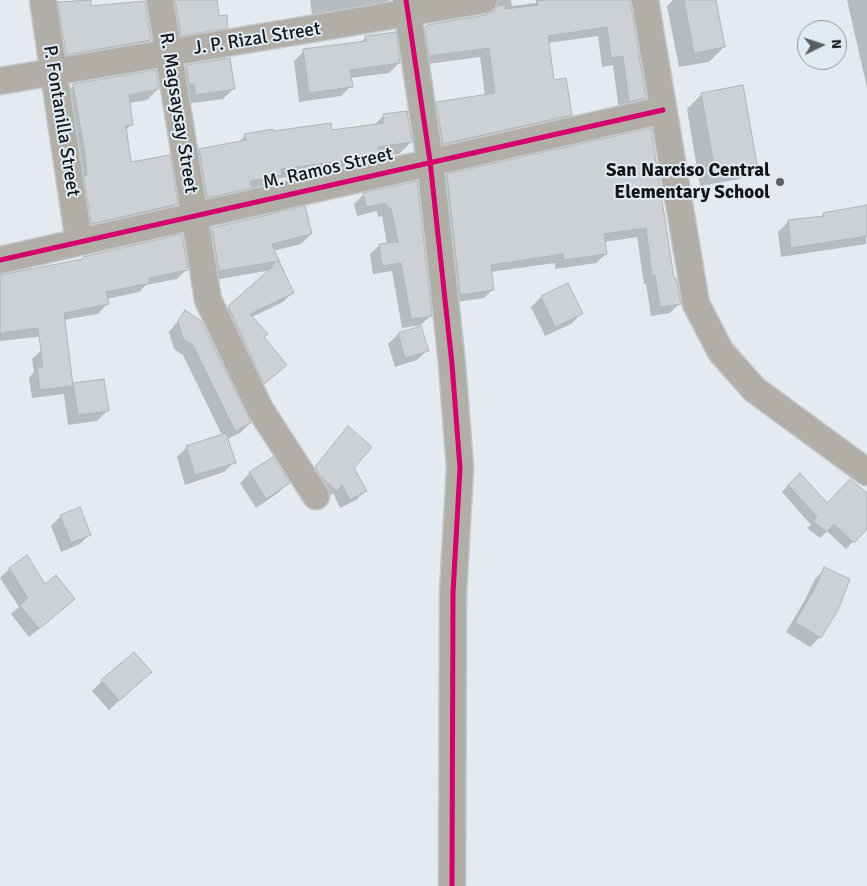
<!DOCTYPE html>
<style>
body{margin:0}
#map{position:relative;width:867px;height:886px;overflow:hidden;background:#e4eaef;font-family:Signika,sans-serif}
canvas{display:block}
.north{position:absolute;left:797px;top:20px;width:50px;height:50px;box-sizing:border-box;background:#e0eaf3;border:1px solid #8e959b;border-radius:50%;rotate:86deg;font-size:14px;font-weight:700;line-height:20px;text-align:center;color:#121518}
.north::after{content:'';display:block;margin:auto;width:18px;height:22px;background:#5c6063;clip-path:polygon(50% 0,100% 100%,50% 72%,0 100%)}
</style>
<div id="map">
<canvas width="867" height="886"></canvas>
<div class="north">N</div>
</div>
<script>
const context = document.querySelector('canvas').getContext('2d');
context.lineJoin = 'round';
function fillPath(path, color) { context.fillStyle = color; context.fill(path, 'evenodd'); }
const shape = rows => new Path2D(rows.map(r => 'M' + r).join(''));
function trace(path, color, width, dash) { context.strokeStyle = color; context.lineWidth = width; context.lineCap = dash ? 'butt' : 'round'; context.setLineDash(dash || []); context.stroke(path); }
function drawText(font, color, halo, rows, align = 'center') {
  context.font = font + ' Signika,sans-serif'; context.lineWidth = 4; context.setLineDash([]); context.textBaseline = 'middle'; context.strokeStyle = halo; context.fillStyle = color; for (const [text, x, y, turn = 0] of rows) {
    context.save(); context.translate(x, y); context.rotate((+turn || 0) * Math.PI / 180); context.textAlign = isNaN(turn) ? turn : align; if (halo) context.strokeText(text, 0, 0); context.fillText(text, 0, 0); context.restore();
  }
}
const shadow = shape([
 [166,0,216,0,218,17,227,27,217,37,172,44],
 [310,0,390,0,380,10,313,21],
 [486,0,511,0,512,6,536,3,536,0,629,0,645,98,635,108,619,111,613,65,602,67,598,36,548,43,553,81,570,115,560,125,433,153,427,112,437,103,485,96,483,80,480,57,420,65,418,36,428,26,489,14,490,8],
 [673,0,715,0,724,47,709,62,679,67,667,6],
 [847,0,867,0,867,88],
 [59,3,90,7,150,40,140,50,57,64,49,13],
 [366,37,399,63,389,73,350,78,351,86,341,96,299,102,294,61,304,51,360,43],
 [186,66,233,89,223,99,186,104,176,76],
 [74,85,158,89,147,100,129,103,132,124,125,131,130,163,176,204,165,215,81,234,63,96],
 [702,94,756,164,740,179,700,186,687,109],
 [384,115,411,142,399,154,378,156,367,170,344,170,275,179,268,186,247,190,238,199,195,209,188,162,200,150,238,143,245,136,272,132,331,132,373,126],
 [650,130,673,280,679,304,670,313,651,316,646,284,644,284,637,237,604,242,606,254,596,263,555,269,555,263,490,272,493,289,484,298,451,303,438,185,447,175],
 [416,183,430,316,421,325,402,328,392,271,373,274,370,254,380,245,387,244,382,216,378,217,377,211,357,216,354,204,364,194],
 [867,207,866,244,781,257,778,232,788,222,820,218,824,214],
 [212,229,311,234,301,244,273,251,278,260,273,265,293,292,283,302,252,317,263,337,275,374,254,392,218,318,271,270,209,281,202,239],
 [84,258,187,269,177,279,146,285,139,292,106,299,107,304,98,314,63,320,54,335,0,341,0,275,81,260],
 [568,285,581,314,571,324,545,336,531,307,541,297],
 [185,312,250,423,240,433,227,439,234,462,224,472,185,485,177,457,187,447,222,435,183,355,174,349,169,332],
 [420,327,427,350,417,360,395,367,388,344,398,334],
 [42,350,72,386,74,384,107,411,97,421,68,425,64,394,32,398,29,378,34,372,32,359],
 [339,437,365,491,356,500,340,508,333,493,327,499,307,477],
 [250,473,288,483,278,493,256,508,240,483],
 [788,485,827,505,867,496,867,527,846,549,827,531,820,538,807,528,811,525,782,492],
 [61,516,90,534,80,544,61,552,51,526],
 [9,569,45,586,64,608,29,637,11,614,19,607,0,578],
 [825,569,820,637,810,647,786,632,805,600,815,579],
 [150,672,109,710,92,691,102,681]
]);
const building = shape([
 [91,0,91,6,145,1,151,40,66,55,58,2,91,0],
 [175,0,217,0,219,16,227,15,228,28,181,36,175,0],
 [546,0,630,0,646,98,629,102,623,56,611,58,607,27,548,36,554,80,566,78,572,115,443,144,436,102,495,93,489,48,429,56,425,28,427,25,486,15,493,12,498,6,505,5,505,9,538,5,537,1,546,0],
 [684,0,716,0,725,47,694,53,684,0],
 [396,32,400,63,350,70,353,87,309,93,303,49,366,41,365,36,396,32],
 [230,58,235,89,195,95,194,84,189,84,186,65,230,58],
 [156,70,159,89,129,95,133,125,126,126,131,162,170,155,178,204,91,224,84,176,87,175,85,154,73,84,156,70],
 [743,85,757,164,715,172,701,93,743,85],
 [407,111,412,142,378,147,380,159,357,164,356,159,281,169,282,175,250,181,252,188,207,198,199,149,246,140,244,134,273,129,273,131,331,123,332,130,384,123,383,114,407,111],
 [651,128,674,278,676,278,681,304,660,307,655,275,652,276,646,228,604,234,607,254,564,260,563,254,491,265,494,290,460,295,447,174,651,128],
 [417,181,432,316,411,319,401,263,382,266,379,244,398,242,391,208,388,208,386,203,366,207,363,193,417,181],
 [867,205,867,236,791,248,788,220,824,216,823,213,867,205],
 [305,206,312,234,272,244,279,261,219,271,212,228,305,206],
 [182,234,188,270,149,278,150,283,106,292,109,304,64,313,73,386,40,390,37,367,43,367,38,328,0,333,0,275,83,259,83,257,182,234],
 [279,261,294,293,250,314,268,334,264,337,287,365,264,384,228,306,279,261],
 [568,283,583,314,555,327,541,296,568,283],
 [185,310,201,321,251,423,235,431,193,345,183,339,178,321,185,310],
 [421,326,429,351,405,358,398,333,421,326],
 [104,379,109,411,78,415,73,383,104,379],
 [348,426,372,447,354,468,367,491,350,500,342,485,337,491,321,477,315,467,348,426],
 [226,433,236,463,195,475,186,446,226,433],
 [273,457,290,483,266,499,249,472,273,457],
 [800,473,827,503,850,479,867,493,867,529,854,543,834,524,827,532,813,521,817,517,788,485,800,473],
 [80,507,91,535,71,543,60,515,80,507],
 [27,555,45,584,56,575,75,599,39,629,20,605,28,598,9,568,27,555],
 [824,567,850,579,838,610,821,638,795,622,815,588,824,567],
 [134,652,152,672,119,701,101,680,134,652]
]);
const minor = shape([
 [43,0,79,242],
 [160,0,208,300,260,409,316,496],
 [406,0,430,161,452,364,460,468,453,593,452,886],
 [645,0,696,304,721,352,755,390,867,472],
 [0,81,484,0],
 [0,260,663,110]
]);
const cycleway = shape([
 [406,0,430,161,452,364,460,468,453,593,452,886],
 [0,260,663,110]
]);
const markers = [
 [780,182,5,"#5c6063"]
];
const streetNames = [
 ["J. P. Rizal Street",257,39,-9],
 ["R. Magsaysay Street",178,113,81],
 ["P. Fontanilla Street",61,121,81],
 ["M. Ramos Street",328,169,-13]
];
const poiNames = [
 ["San Narciso Central",770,171],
 ["Elementary School",770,193]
];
fillPath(shadow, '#0003');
fillPath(building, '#cdd1d5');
trace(building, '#b1b5b9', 1);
trace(minor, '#c3c8cc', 29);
trace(minor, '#b1aea8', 26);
trace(cycleway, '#d6006c', 5);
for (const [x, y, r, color] of markers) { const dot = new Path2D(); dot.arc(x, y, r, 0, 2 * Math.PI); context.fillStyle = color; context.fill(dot); trace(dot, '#e0eaf3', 2); }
drawText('19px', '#121518', '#e0eaf3', streetNames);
drawText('bold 19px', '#121518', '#e0eaf3', poiNames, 'right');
</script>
